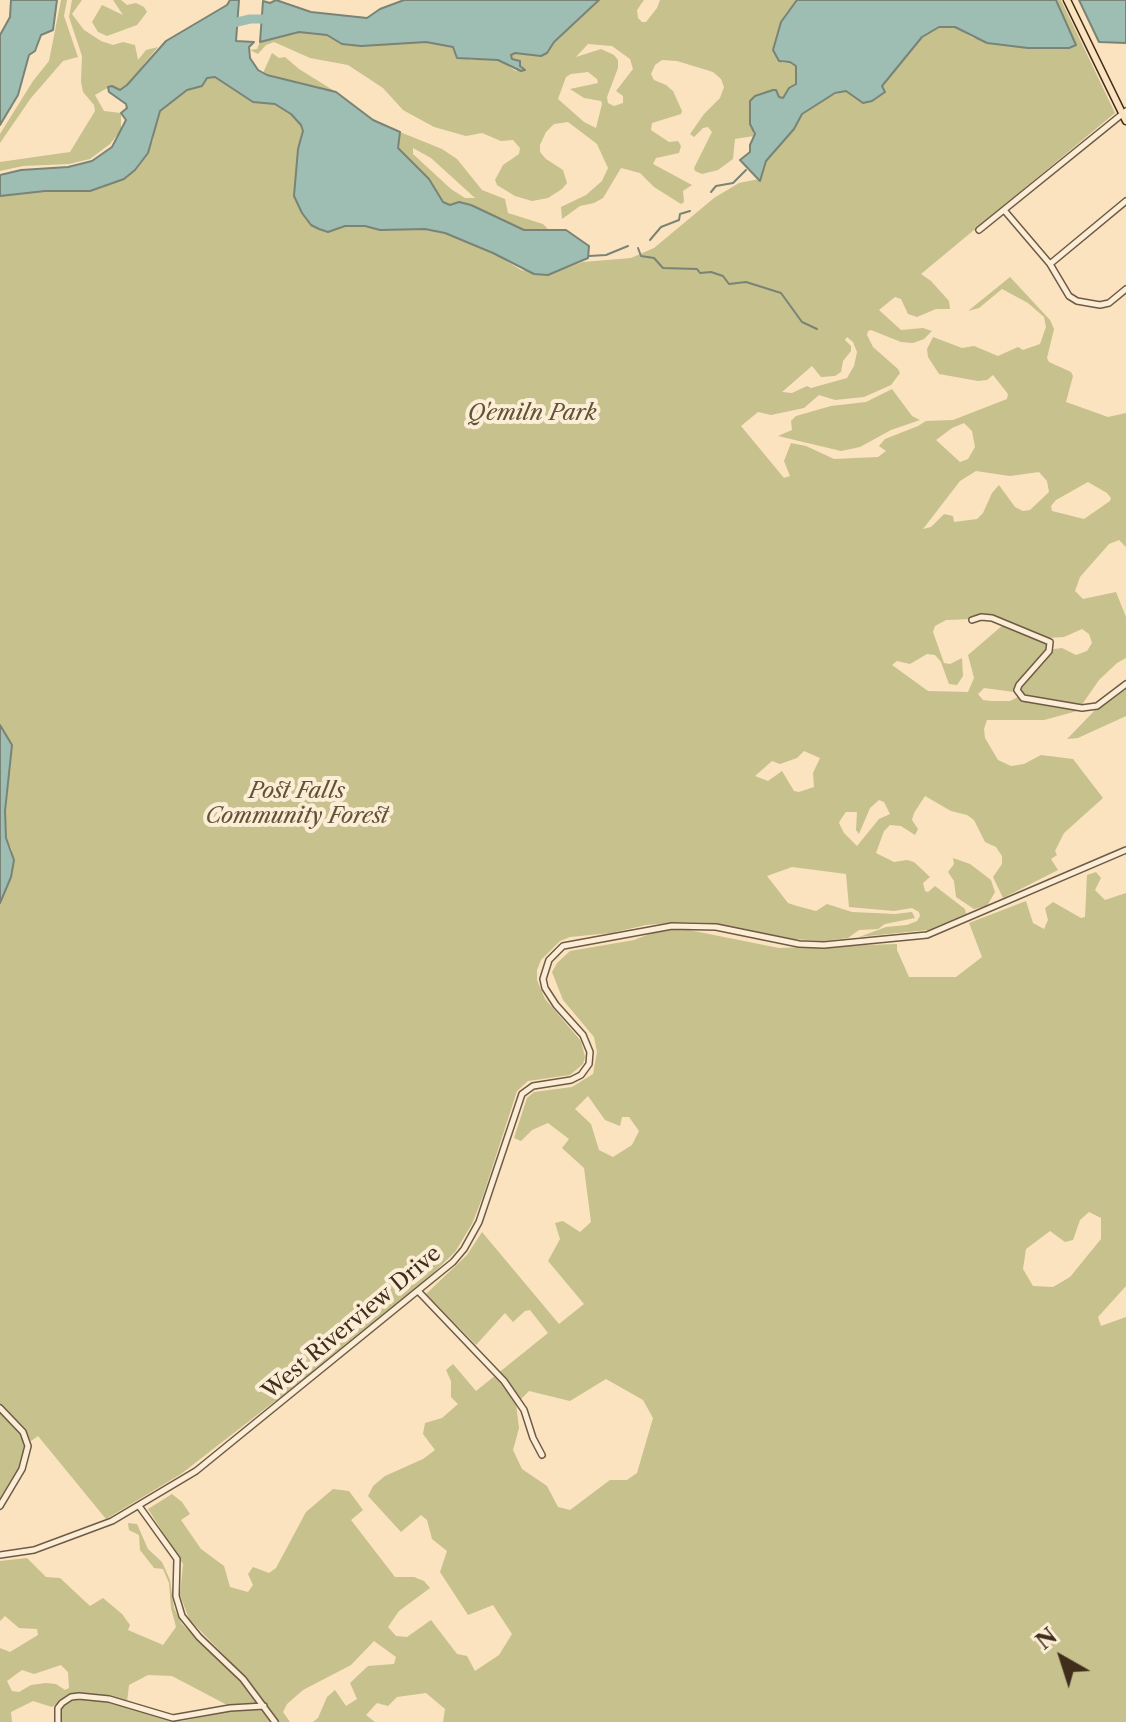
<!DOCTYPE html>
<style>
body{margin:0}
#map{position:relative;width:1126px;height:1722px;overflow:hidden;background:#fbe3c0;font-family:"Libre Caslon Text",serif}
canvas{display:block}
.north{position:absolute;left:1022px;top:1618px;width:80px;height:80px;-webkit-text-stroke:6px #fcedd6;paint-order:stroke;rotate:321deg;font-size:22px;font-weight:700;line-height:32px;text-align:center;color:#402d1c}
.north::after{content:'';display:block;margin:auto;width:28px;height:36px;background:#402d1c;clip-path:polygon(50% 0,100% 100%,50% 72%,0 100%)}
</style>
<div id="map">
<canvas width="1126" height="1722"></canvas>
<div class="north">N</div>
</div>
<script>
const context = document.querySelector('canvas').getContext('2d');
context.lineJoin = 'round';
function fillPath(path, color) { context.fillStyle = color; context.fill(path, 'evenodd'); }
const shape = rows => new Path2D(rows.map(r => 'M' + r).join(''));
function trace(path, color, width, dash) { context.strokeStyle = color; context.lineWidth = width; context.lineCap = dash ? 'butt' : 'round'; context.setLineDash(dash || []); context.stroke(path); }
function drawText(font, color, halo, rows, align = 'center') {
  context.font = font + ' "Libre Caslon Text",serif'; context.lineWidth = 8; context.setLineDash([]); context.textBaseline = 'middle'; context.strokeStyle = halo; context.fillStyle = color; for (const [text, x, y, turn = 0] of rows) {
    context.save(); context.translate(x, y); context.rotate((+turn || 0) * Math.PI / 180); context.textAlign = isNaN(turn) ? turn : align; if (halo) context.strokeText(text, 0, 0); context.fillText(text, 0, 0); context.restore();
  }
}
const green = shape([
 [61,0,67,0,64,16,78,57,63,61,31,98,0,143,0,134,33,81,49,61],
 [72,0,82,0,72,14,84,30,101,41,113,45,123,42,135,45,138,60,146,50,158,47,127,85,120,90,111,86,95,95,104,111,121,113,121,130,110,144,90,159,69,164,23,166,0,171,0,162,70,152,95,111,94,105,83,92,81,82,82,56,69,17],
 [113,0,121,0,127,5,136,3,144,7,147,12,137,25,107,36,98,32,92,22,102,5,123,15],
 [599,0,644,0,637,10,638,18,642,22,646,22,657,8,660,0,797,0,781,22,782,63,790,62,796,66,797,84,789,88,781,99,755,96,750,121,754,136,735,139,733,159,718,170,702,174,695,171,694,168,712,132,708,127,703,128,694,137,690,134,704,114,720,98,724,87,721,79,713,72,677,61,662,60,655,65,651,74,654,80,666,85,673,91,682,111,681,114,652,123,651,130,669,142,678,141,681,146,679,153,656,158,653,164,692,185,683,191,684,202,681,204,654,187,640,173,621,168,603,198,594,203,580,206,562,219,561,207,586,195,602,181,608,168,597,144,568,122,554,124,546,132,540,145,540,152,546,159,563,170,567,183,562,189,548,198,532,201,515,196,497,185,495,180,503,165,519,154,520,148,513,140,501,141,482,133,466,136,434,127,403,110,383,88,348,65,310,58,274,42,266,45,258,54,250,50,257,49,260,42,299,32,327,35,342,44,361,46,426,42,453,47,470,60,499,60,516,71,521,68,521,63,510,58,511,55,515,53,541,56,547,53,554,42],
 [588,44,612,46,630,59,633,69,616,91,623,96,623,103,614,106,608,103,607,97,618,68,618,60,614,55,601,49,576,57],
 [588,72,597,79,598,83,570,89,584,98,601,101,602,104,596,128,584,122,558,99,566,77,571,74],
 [1056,0,1061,0,1115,113,921,274,931,281,949,301,950,309,936,309,917,317,908,314,901,299,895,297,879,310,901,330,923,328,932,331,924,339,913,343,901,342,871,330,868,331,867,335,873,347,898,369,900,373,891,385,864,397,835,400,819,395,804,408,771,415,758,412,741,426,784,478,790,476,784,461,791,443,806,446,834,459,878,457,886,451,879,446,885,439,918,426,926,421,953,420,1007,399,1008,394,993,375,987,380,978,381,939,374,928,357,927,349,933,337,962,348,974,346,998,356,1018,347,1023,350,1040,344,1046,327,1044,317,1028,303,1002,289,979,308,968,311,1010,277,1050,320,1054,329,1047,358,1049,362,1071,372,1073,376,1066,402,1108,417,1126,413,1126,547,1119,540,1109,544,1080,577,1075,591,1083,599,1116,592,1126,617,1126,658,1117,663,1099,680,1081,706,1024,696,1019,690,1021,686,1054,649,1062,648,1076,655,1087,651,1092,643,1089,634,1082,629,1064,637,1047,638,987,615,971,619,946,620,935,626,933,632,944,663,950,664,962,658,963,676,957,685,949,684,941,662,935,655,927,654,910,664,897,661,892,665,928,691,968,692,974,678,968,655,1003,625,1048,643,1048,651,1018,684,1014,692,984,688,978,694,983,700,991,701,1010,701,1018,697,1081,710,1044,720,987,720,984,729,985,738,998,760,1011,766,1024,764,1041,755,1073,759,1103,798,1064,833,1055,851,1057,855,1051,859,1058,870,1003,898,993,877,1002,864,1002,856,996,847,985,842,974,820,967,815,951,811,925,796,914,813,912,820,918,829,915,835,901,826,890,825,884,831,876,853,894,862,907,860,914,862,930,877,923,883,925,891,928,892,935,886,965,909,966,914,928,930,859,937,886,927,907,925,917,921,920,916,919,912,912,908,894,911,849,907,846,874,792,867,767,876,788,903,797,906,816,911,827,904,852,912,895,914,912,912,915,918,885,924,878,929,859,930,848,938,823,941,779,938,714,923,683,922,646,925,611,933,570,937,560,941,541,960,537,970,537,980,545,999,581,1041,585,1057,583,1064,570,1075,528,1081,517,1091,483,1196,472,1224,455,1252,419,1287,278,1401,275,1401,181,1474,106,1519,38,1436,31,1441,4,1407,0,1406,0,903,12,850,6,838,5,811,12,745,0,725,0,196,45,191,153,141,154,129,160,111,187,90,202,86,207,78,215,77,253,102,275,104,291,114,301,125,303,130,298,149,294,196,311,225,328,232,345,226,365,226,380,230,425,229,445,233,493,253,521,270,548,275,583,262,631,258,654,248,714,198,739,183,759,179,766,161,794,129,802,114,826,97,846,91,863,102,872,101,884,92,882,87,908,53,922,37,939,27,955,27,973,38,1075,44],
 [847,337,853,342,857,352,854,366,847,378,811,388,807,386,792,393,782,392,812,366,821,377,835,376,841,372,843,361,851,351,851,346,845,340],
 [964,423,972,431,975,447,968,459,960,462,936,440,952,428],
 [976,471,1010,476,1039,472,1047,481,1049,492,1030,510,1023,511,1015,507,999,485,992,493,983,513,977,519,954,522,953,516,944,514,931,527,923,529,960,481],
 [1088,482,1107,493,1111,498,1110,501,1084,519,1052,511,1051,506,1056,500],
 [804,751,820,758,813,773,814,787,799,792,794,791,782,771,768,781,755,776,772,761,780,764,797,758],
 [879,800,884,802,890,814,879,819,857,846,844,833,839,823,841,819,846,812,857,812,856,830,859,834,870,808],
 [272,53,279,58,285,57,299,69,336,92,263,73],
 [400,132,442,149,457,159,482,190,505,199,508,213,543,224,548,229,524,230,471,205,450,205,443,202,429,179,398,148],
 [413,148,431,158,475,198,465,198,451,189,413,154],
 [892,389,912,416,920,420,891,430,860,447,841,451,778,436,792,430,791,421,796,416,831,406,866,402],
 [1126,688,1126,716,1078,738,1067,739,1099,706],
 [953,858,970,864,991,880,995,892,987,906,974,909,956,897,954,881,948,872,954,864],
 [1096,872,1101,878,1095,890,1105,900,1126,893,1126,1286,1098,1317,1101,1326,1126,1317,1126,1722,443,1722,445,1709,426,1693,397,1697,388,1706,377,1703,366,1715,375,1722,313,1722,318,1718,327,1697,335,1690,346,1706,357,1699,350,1683,368,1666,394,1664,396,1657,374,1641,351,1665,303,1690,287,1704,283,1712,290,1722,279,1722,247,1679,189,1619,180,1595,183,1564,148,1509,172,1494,182,1502,190,1514,181,1520,201,1549,224,1566,230,1587,248,1592,253,1585,248,1574,253,1567,269,1573,276,1568,306,1512,333,1489,349,1491,363,1510,351,1520,395,1577,414,1577,424,1581,430,1588,399,1611,388,1627,396,1636,407,1637,431,1620,457,1654,467,1656,475,1671,499,1655,512,1634,493,1605,468,1615,440,1572,447,1551,432,1539,427,1520,421,1515,401,1532,368,1496,373,1486,385,1476,423,1459,435,1450,423,1434,425,1423,442,1418,458,1404,451,1397,451,1381,446,1370,453,1364,476,1391,548,1333,530,1310,525,1311,513,1322,505,1313,476,1345,426,1294,467,1255,482,1232,559,1324,584,1304,548,1261,560,1239,555,1223,563,1221,580,1232,591,1222,584,1168,562,1148,569,1139,548,1123,532,1130,521,1141,514,1138,527,1098,534,1092,572,1087,593,1074,597,1052,594,1037,563,1000,552,972,557,963,570,951,634,940,660,930,684,929,779,948,897,944,897,950,909,977,956,977,982,957,969,923,1026,901,1033,923,1044,929,1048,920,1045,908,1053,902,1081,918,1085,917,1087,875],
 [588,1096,605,1120,620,1126,622,1117,629,1117,639,1131,632,1145,613,1157,599,1150,591,1124,575,1109],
 [1089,1212,1101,1218,1101,1239,1070,1277,1053,1287,1033,1286,1023,1269,1026,1249,1050,1231,1065,1242,1073,1240,1080,1220],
 [606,1379,643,1400,653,1418,637,1473,627,1480,610,1480,570,1510,558,1507,547,1486,522,1469,513,1450,519,1428,516,1404,529,1391,570,1401],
 [0,1410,21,1433,25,1446,16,1477,0,1502],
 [128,1523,137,1524,148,1549,162,1562,170,1580,174,1608,182,1624,242,1682,257,1701,254,1704,229,1706,172,1676,148,1675,129,1685,127,1702,109,1698,69,1695,52,1707,33,1701,11,1712,12,1722,0,1722,0,1648,10,1652,38,1635,37,1629,19,1628,5,1616,0,1621,0,1561,27,1558,46,1577,60,1578,90,1606,103,1598,122,1614,130,1625,128,1630,163,1645,176,1627,171,1608,169,1583,163,1569,154,1568,140,1550,139,1535,129,1530],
 [61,1665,68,1672,69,1688,65,1690,56,1684,46,1683,31,1685,19,1692,12,1691,7,1681,22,1670,34,1674],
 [79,1698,127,1705,172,1720,182,1721,231,1711,263,1709,272,1722,60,1722,59,1715,64,1704]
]);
const water = shape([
 [11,0,57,0,53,30,41,35,35,51,29,55,18,95,0,125,0,35,10,17,11,0],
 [230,0,239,0,236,41,254,42,249,47,250,58,258,70,267,75,336,92,373,120,400,132,398,148,429,179,443,202,450,205,459,202,471,205,524,230,566,230,589,246,588,258,548,275,534,274,493,253,445,233,425,229,380,230,365,226,345,226,328,232,319,229,311,225,302,213,294,196,298,149,303,131,301,125,291,114,275,104,253,102,215,77,207,78,202,86,187,90,160,111,148,153,135,170,124,179,90,191,45,191,0,196,0,175,21,170,68,167,92,161,112,147,126,120,121,113,127,108,126,104,109,92,108,87,112,86,120,90,127,85,166,41,227,5,230,0],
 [276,0,311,12,367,18,380,9,404,0,599,0,554,42,547,53,541,56,515,53,511,55,512,59,520,61,520,66,525,70,521,71,498,60,457,58,453,47,426,42,361,46,342,44,327,35,299,32,260,42,263,1,270,3,276,0],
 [797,0,1056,0,1076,45,1069,48,1028,48,987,43,955,27,939,27,922,37,882,86,885,92,872,101,863,103,846,91,835,93,802,114,794,129,766,161,760,181,740,160,750,152,750,145,755,134,750,124,750,101,755,96,773,90,776,90,779,97,783,98,789,88,796,84,796,66,790,62,779,61,773,50,781,22,797,0],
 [1079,0,1126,0,1126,43,1099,42,1079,0],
 [0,725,12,745,5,811,6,838,14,860,11,877,0,903,0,725]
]);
const stream = shape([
 [711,192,716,186,733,183,746,170],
 [650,240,661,227,679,220,680,214,690,211],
 [638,248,641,256,654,258,663,268,697,269,700,273,711,272,723,276,729,284,746,282,781,293,802,322,817,329],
 [589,256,606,255,628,246]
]);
const river = shape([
 [229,24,250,19,273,19]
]);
const minor = shape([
 [1004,210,1050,264,1069,296,1077,301,1100,305,1109,303,1126,289],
 [979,230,1126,111],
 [1050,264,1126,201],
 [972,620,981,617,992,618,1050,642,1049,651,1019,685,1017,690,1023,698,1082,708,1097,706,1126,684],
 [419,1292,504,1381,524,1410,533,1438,542,1455],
 [0,1408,23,1432,28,1446,22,1469,0,1506],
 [139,1506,177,1559,176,1596,182,1616,199,1637,243,1679,275,1722],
 [0,1555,34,1550,112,1521,196,1471,453,1262,464,1249,479,1222,522,1094,533,1086,571,1080,581,1075,589,1064,590,1052,583,1035,556,1005,545,988,543,979,549,960,563,946,672,926,716,927,799,944,824,945,927,935,1126,850],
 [58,1722,58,1708,62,1703,71,1697,79,1696,109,1699,173,1718,230,1708,264,1706]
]);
const major = shape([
 [1067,0,1126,121]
]);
const parkNames = [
 ["Q'emiln Park",532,414],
 ["Post Falls",297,792],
 ["Community Forest",297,817]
];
const streetNames = [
 ["West Riverview Drive",352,1323,-40]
];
fillPath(green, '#c6c18d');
fillPath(water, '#9fbeb3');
trace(water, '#798477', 2);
trace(stream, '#798477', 2);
trace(river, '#9fbeb3', 9);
trace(minor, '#6f5a45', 8);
trace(major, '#402d1c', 9);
trace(minor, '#fcedd6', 5);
trace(major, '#fbe3c0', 6);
drawText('italic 22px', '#625238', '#fcedd6', parkNames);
drawText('22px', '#402d1c', '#fcedd6', streetNames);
</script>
